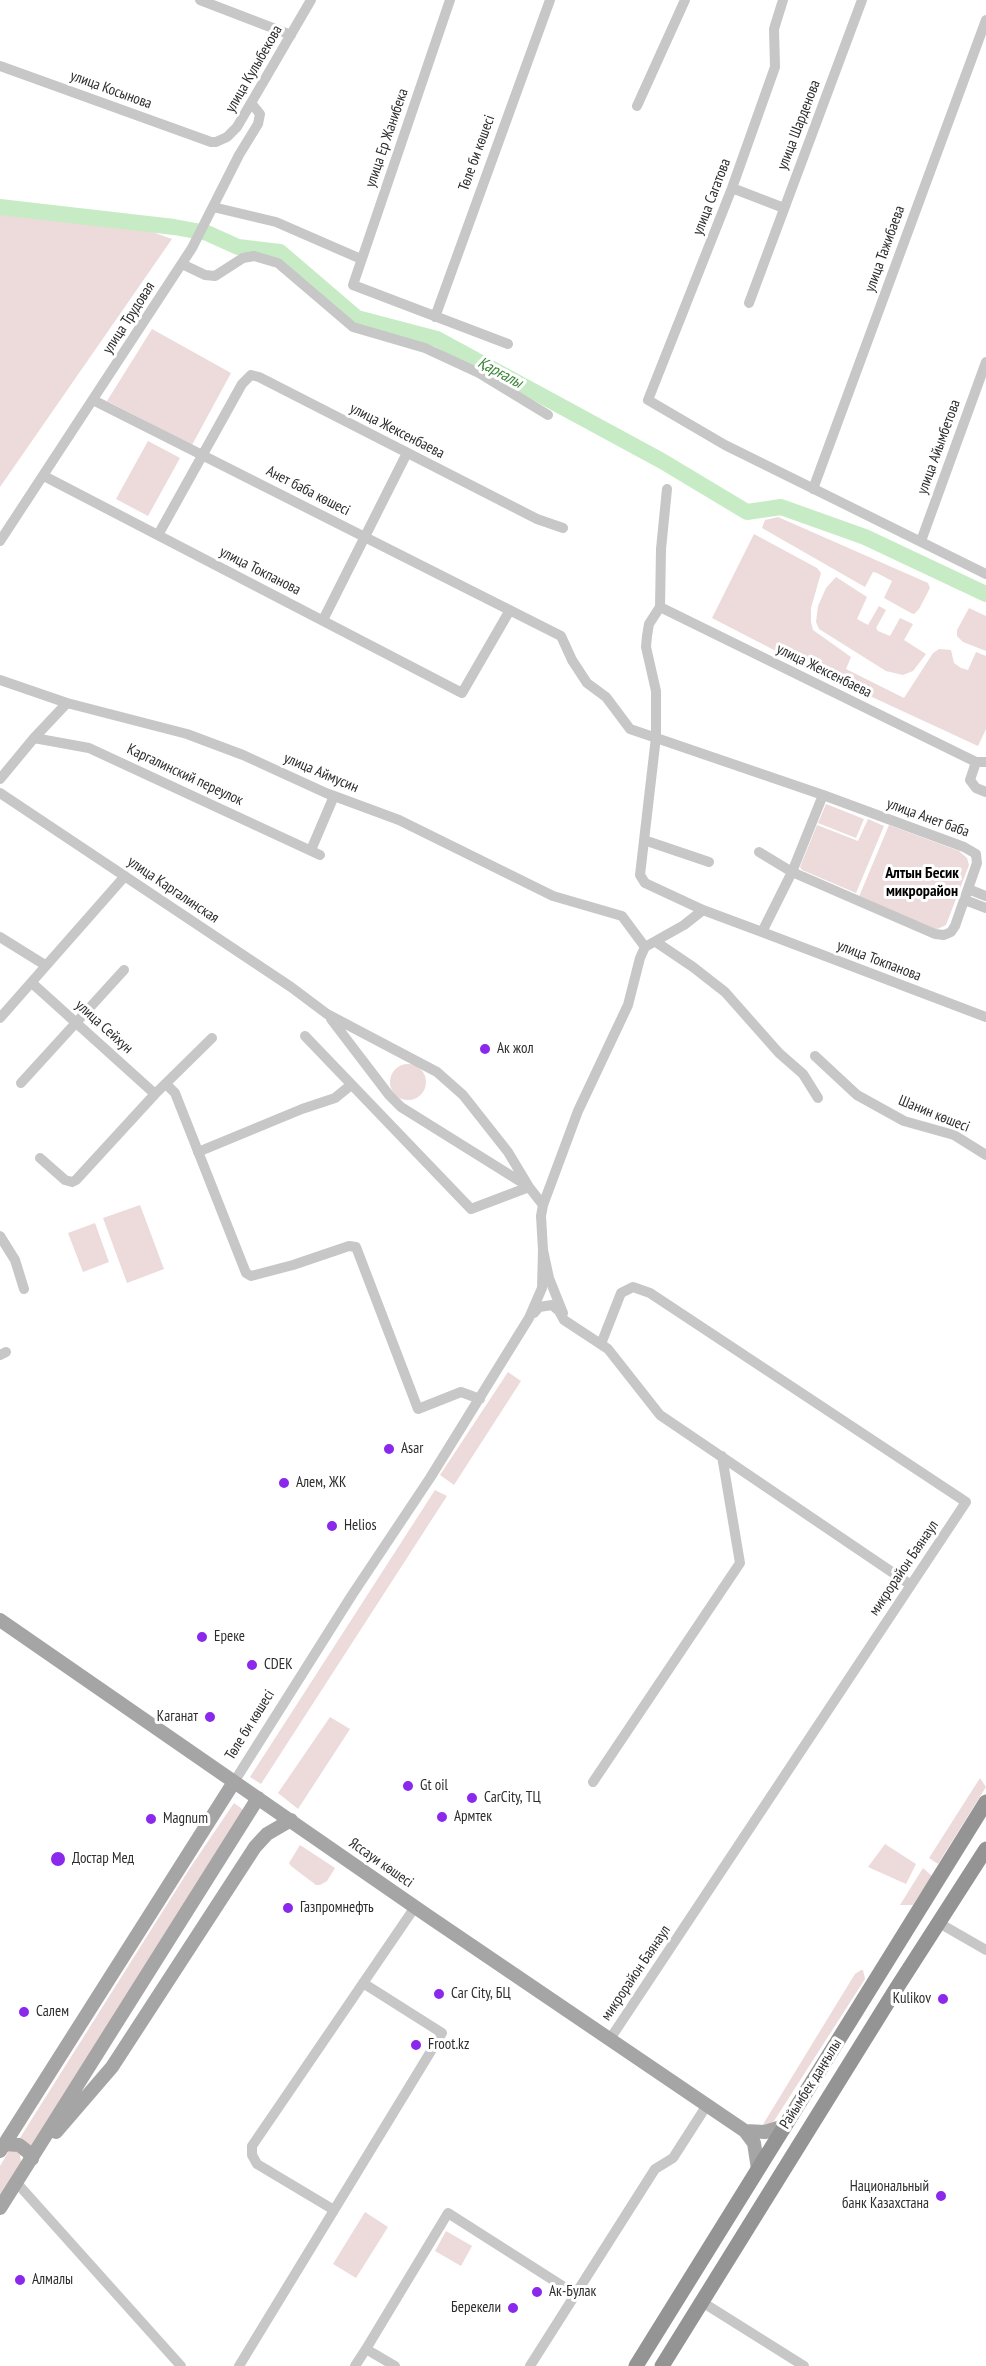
<!DOCTYPE html>
<meta charset="utf-8">
<style>
body{margin:0}
canvas{display:block;background:#fff}
</style>
<canvas width="986" height="2366"></canvas>
<script>
const context = document.querySelector('canvas').getContext('2d');
context.lineJoin = 'round';
function fillPath(path, color) { context.fillStyle = color; context.fill(path, 'evenodd'); }
const shape = rows => new Path2D(rows.map(r => 'M' + r).join(''));
function trace(path, color, width, dash) { context.strokeStyle = color; context.lineWidth = width; context.lineCap = dash ? 'butt' : 'round'; context.setLineDash(dash || []); context.stroke(path); }
function drawText(font, color, halo, rows, align = 'center') {
  context.font = font + ' "PT Sans Narrow",sans-serif'; context.lineWidth = 6; context.setLineDash([]); context.textBaseline = 'middle'; context.strokeStyle = halo; context.fillStyle = color; for (const [text, x, y, turn = 0] of rows) {
    context.save(); context.translate(x, y); context.rotate((+turn || 0) * Math.PI / 180); context.textAlign = isNaN(turn) ? turn : align; if (halo) context.strokeText(text, 0, 0); context.fillText(text, 0, 0); context.restore();
  }
}
const green = shape([
 [0,214,141,228,172,239,0,487],
 [152,329,231,373,192,445,107,401],
 [148,441,180,458,148,516,116,499],
 [778,517,928,583,930,588,919,609,914,614,911,613,884,598,892,581,877,573,873,572,865,587,762,528,765,520],
 [754,534,817,568,821,573,811,608,811,622,813,630,851,657,846,669,904,698,933,653,939,649,951,650,954,663,961,668,968,670,976,652,986,656,986,729,978,746,805,666,712,618],
 [836,577,867,597,857,619,868,625,879,606,886,610,876,628,878,631,890,636,900,618,913,624,904,640,926,654,913,671,903,675,886,671,819,629,816,622,818,606,826,588],
 [969,608,986,616,986,651,963,642,957,636,957,630],
 [826,804,864,819,856,838,818,823],
 [868,819,884,826,856,893,802,870,800,867,817,825,858,841],
 [889,825,959,851,967,858,969,865,946,925,931,932,858,899],
 '390 1082a18 18 0 1 1 36 0a18 18 0 1 1-36 0Z',
 [140,1205,164,1269,127,1283,103,1218],
 [95,1223,109,1262,83,1272,68,1233],
 [508,1372,521,1381,454,1485,440,1475],
 [435,1490,447,1496,261,1784,250,1777],
 [330,1717,350,1729,298,1809,278,1793],
 [980,1778,986,1787,938,1864,929,1858],
 [234,1803,245,1811,30,2149,18,2141,190,1868],
 [885,1844,916,1864,906,1884,868,1867],
 [300,1845,335,1868,327,1881,320,1885,316,1885,291,1866,289,1863],
 [923,1868,932,1876,913,1905,900,1905],
 [861,1970,863,1970,865,1979,774,2121,765,2127,762,2126,850,1982,855,1974],
 [14,2150,20,2155,21,2162,0,2196,0,2166,9,2151],
 [365,2212,388,2227,356,2278,333,2264],
 [446,2231,472,2246,461,2266,435,2251]
]);
const river = shape([
 [0,207,174,227,207,233,238,247,280,252,357,318,437,339,662,461,747,512,781,507,865,537,986,594]
]);
const minor = shape([
 [200,0,291,35],
 [450,0,353,285,508,344],
 [783,0,774,29,775,67,732,188,648,400,725,445,986,574],
 [0,66,211,142,216,142,227,137,237,127,311,0],
 [637,106,685,0],
 [732,188,784,208],
 [213,207,276,222,361,259],
 [182,264,205,275,215,276,243,258,254,256,278,263,353,327,425,348,479,373,548,415],
 [749,303,862,0],
 [435,317,550,0],
 [93,400,561,636,572,660,587,683,606,697,630,729,823,795,792,872,762,932,703,910,684,925,645,947],
 [44,476,462,693,510,610],
 [667,489,661,549,660,607,649,624,647,636,646,647,656,691,656,737,640,875,645,883,703,910],
 [813,489,986,20],
 [158,535,242,384,251,375,259,377,537,519,563,528],
 [0,541,192,248,239,155,258,124,260,114,252,104],
 [921,541,986,362],
 [660,607,976,762,986,762],
 [323,620,407,453],
 [0,680,67,703,187,734,243,755,326,793,399,820,553,896,622,916,645,947],
 [34,738,89,748,320,855],
 [976,762,970,780,976,788,986,792],
 [0,779,34,738,67,703],
 [0,793,291,987,327,1014,437,1072,463,1095,508,1152,529,1187,543,1205],
 [644,840,709,862],
 [311,850,334,796],
 [759,852,792,872,935,934,944,935,951,932,955,926,977,863,976,854,964,847,823,795],
 [968,889,986,896],
 [965,900,986,908],
 [762,932,986,1017],
 [0,937,45,965],
 [656,942,693,967,725,992,779,1053,803,1074,818,1098],
 [32,983,155,1094],
 [0,1018,125,876],
 [331,1019,389,1095,401,1107,526,1185],
 [305,1036,471,1209,529,1187],
 [815,1056,857,1095,904,1121,954,1135,986,1155],
 [21,1083,124,970],
 [166,1084,175,1093,246,1273,251,1276,293,1265,349,1246,356,1247,418,1409,461,1392,480,1399],
 [198,1152,302,1109,335,1098,351,1085],
 [40,1158,65,1180,72,1182,76,1180,155,1094,212,1038],
 [0,1236,15,1260,24,1289],
 [534,1313,539,1307,552,1305,559,1311,564,1320,608,1349,660,1415,911,1585],
 [563,1313,549,1278,543,1250,541,1216,543,1205,578,1111,628,1005,640,958,645,947],
 [601,1344,621,1293,633,1287,650,1293,966,1502,610,2039],
 [0,1355,6,1352],
 [234,1782,352,1595,430,1478,529,1318,542,1288,543,1250],
 [593,1782,740,1563,722,1456],
 [939,1923,986,1950],
 [16,2182,181,2366],
 [334,2210,257,2164,252,2155,252,2146,415,1907],
 [702,2302,804,2366],
 [366,2349,448,2213,575,2294],
 [239,2366,442,2033,363,1983],
 [355,2366,366,2349,395,2366],
 [530,2366,655,2169,673,2158,707,2105]
]);
const major = shape([
 [0,1620,428,1916,745,2131,754,2143,758,2169],
 [745,2131,765,2132,784,2126],
 [56,2132,112,2067,255,1847,267,1834,291,1820],
 [4,2144,19,2145,28,2152,32,2159],
 [0,2151,234,1782],
 [0,2208,258,1798]
]);
const highway = shape([
 [636,2366,986,1802],
 [662,2366,896,1989,986,1849]
]);
const markers = [
 [485,1049,6,"#8a28ec"],
 [389,1449,6,"#8a28ec"],
 [284,1483,6,"#8a28ec"],
 [332,1526,6,"#8a28ec"],
 [202,1637,6,"#8a28ec"],
 [252,1665,6,"#8a28ec"],
 [210,1717,6,"#8a28ec"],
 [408,1786,6,"#8a28ec"],
 [472,1798,6,"#8a28ec"],
 [442,1817,6,"#8a28ec"],
 [151,1819,6,"#8a28ec"],
 [58,1859,8,"#8a28ec"],
 [288,1908,6,"#8a28ec"],
 [439,1994,6,"#8a28ec"],
 [943,1999,6,"#8a28ec"],
 [24,2012,6,"#8a28ec"],
 [416,2045,6,"#8a28ec"],
 [941,2196,6,"#8a28ec"],
 [20,2280,6,"#8a28ec"],
 [537,2292,6,"#8a28ec"],
 [513,2308,6,"#8a28ec"]
];
const streetNames = [
 ["улица Кулыбекова",254,69,-60],
 ["улица Косынова",111,90,20],
 ["улица Шарденова",799,125,-69],
 ["улица Ер Жанибека",387,138,-71],
 ["Төле би көшесі",477,153,-70],
 ["улица Сагатова",712,197,-69],
 ["улица Тажибаева",885,249,-70],
 ["улица Трудовая",129,318,-57],
 ["улица Жексенбаева",397,431,27],
 ["улица Айымбетова",939,447,-70],
 ["Анет баба көшесі",308,491,27],
 ["улица Токпанова",260,571,27],
 ["улица Жексенбаева",824,671,26],
 ["улица Аймусин",321,773,23],
 ["Каргалинский переулок",185,775,25],
 ["улица Анет баба",928,818,20],
 ["улица Каргалинская",173,890,34],
 ["улица Токпанова",879,961,21],
 ["улица Сейхун",104,1027,42],
 ["Шанин көшесі",934,1114,22],
 ["микрорайон Баянаул",904,1568,-56],
 ["Төле би көшесі",250,1725,-58],
 ["Яссауи көшесі",381,1863,35],
 ["микрорайон Баянаул",636,1973,-56],
 ["Райымбек даңғылы",811,2084,-58]
];
const poiNames = [
 ["Ак жол",497,1049],
 ["Asar",401,1449],
 ["Алем, ЖК",296,1483],
 ["Helios",344,1526],
 ["Ереке",214,1637],
 ["CDEK",264,1665],
 ["Каганат",198,1717,"right"],
 ["Gt oil",420,1786],
 ["CarCity, ТЦ",484,1798],
 ["Армтек",454,1817],
 ["Magnum",163,1819],
 ["Достар Мед",72,1859],
 ["Газпромнефть",300,1908],
 ["Car City, БЦ",451,1994],
 ["Kulikov",931,1999,"right"],
 ["Салем",36,2012],
 ["Froot.kz",428,2045],
 ["Национальный",929,2187,"right"],
 ["банк Казахстана",929,2204,"right"],
 ["Алмалы",32,2280],
 ["Ак-Булак",549,2292],
 ["Берекели",501,2308,"right"]
];
const waterNames = [
 ["Қарғалы",500,373,28]
];
const neighbourhoodNames = [
 ["Алтын Бесик",922,873],
 ["микрорайон",922,891]
];
fillPath(green, '#ecdbda');
trace(river, '#c7ecc5', 16);
trace(minor, '#c7c7c7', 10);
trace(major, '#a5a5a5', 14);
trace(highway, '#949494', 15);
for (const [x, y, r, color] of markers) { const dot = new Path2D(); dot.arc(x, y, r, 0, 2 * Math.PI); context.fillStyle = color; context.fill(dot); trace(dot, '#fff', 2); }
drawText('15px', '#2d2d2d', '#fff', streetNames);
drawText('15px', '#2d2d2d', '#fff', poiNames, 'left');
drawText('italic 16px', '#388535', '#fff', waterNames);
drawText('bold 16px', '#000', '#fff', neighbourhoodNames);
</script>
